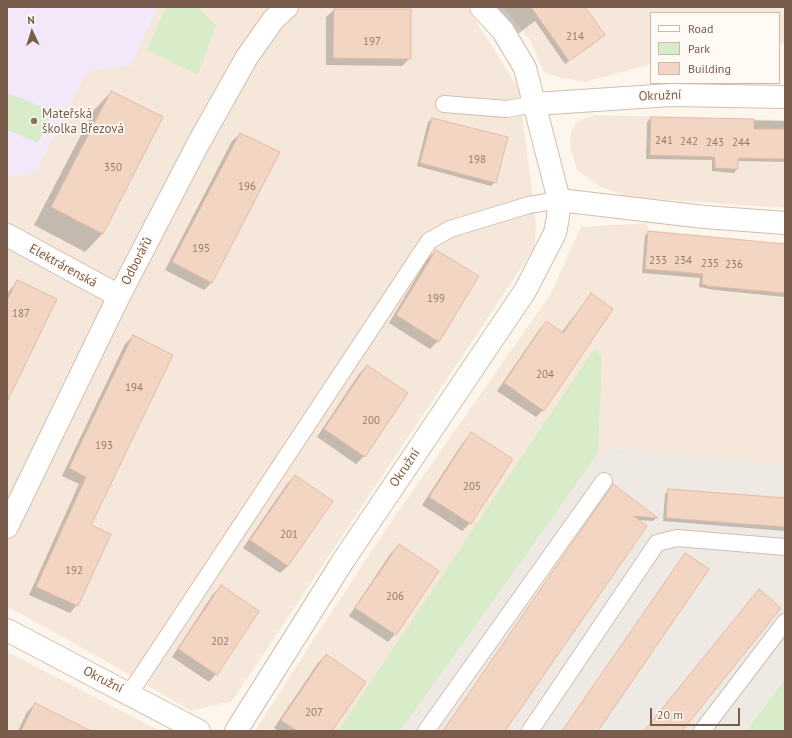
<!DOCTYPE html>
<meta charset="utf-8">
<style>
body{margin:0}
#map{position:relative;width:792px;height:738px;overflow:hidden;background:#fdf6ec;font-family:"PT Sans",sans-serif}
canvas{display:block}
.frame{position:absolute;inset:0;border:8px solid #7a5c4d;pointer-events:none}
.legend{position:absolute;left:650px;top:12px;width:130px;height:72px;box-sizing:border-box;background:#fffaf3;border:1px solid #cabbb1;margin:0;padding:5px 7px;list-style:none;font-size:12px;color:#7a5c4d}
.legend li{display:flex;align-items:center;gap:8px;height:20px}
.legend b{width:20px;border:1px solid #cabbb1}
.north{position:absolute;left:12px;top:12px;width:40px;height:40px;-webkit-text-stroke:3px #fffaf3;paint-order:stroke;rotate:356deg;font-size:11px;font-weight:700;line-height:16px;text-align:center;color:#7a5c4d}
.north::after{content:'';display:block;margin:auto;width:14px;height:18px;background:#7a5c4d;clip-path:polygon(50% 0,100% 100%,50% 72%,0 100%)}
.scale{position:absolute;left:650px;top:708px;width:90px;height:18px;box-sizing:border-box;border:2px solid #7a5c4d;border-top:0;padding-left:5px;font-size:12px;line-height:14px;white-space:nowrap;color:#7a5c4d;-webkit-text-stroke:3px #fffaf3;paint-order:stroke}
</style>
<div id="map">
<canvas width="792" height="738"></canvas>
<div class="frame"></div>
<ul class="legend">
<li><b style="height:5px;background:#fff"></b>Road</li>
<li><b style="height:11px;background:#d8ecc9"></b>Park</li>
<li><b style="height:11px;background:#f3d5c3"></b>Building</li>
</ul>
<div class="north">N</div>
<div class="scale">20 m</div>
</div>
<script>
const context = document.querySelector('canvas').getContext('2d');
context.lineJoin = 'round';
function fillPath(path, color) { context.fillStyle = color; context.fill(path, 'evenodd'); }
const shape = rows => new Path2D(rows.map(r => 'M' + r).join(''));
function trace(path, color, width, dash) { context.strokeStyle = color; context.lineWidth = width; context.lineCap = dash ? 'butt' : 'round'; context.setLineDash(dash || []); context.stroke(path); }
function drawText(font, color, halo, rows, align = 'center') {
  context.font = font + ' "PT Sans",sans-serif'; context.lineWidth = 3.5; context.setLineDash([]); context.textBaseline = 'middle'; context.strokeStyle = halo; context.fillStyle = color; for (const [text, x, y, turn = 0] of rows) {
    context.save(); context.translate(x, y); context.rotate((+turn || 0) * Math.PI / 180); context.textAlign = isNaN(turn) ? turn : align; if (halo) context.strokeText(text, 0, 0); context.fillText(text, 0, 0); context.restore();
  }
}
const residential = shape([
 [7,7,467,7,519,89,536,224,535,247,232,701,191,711,118,668,7,606],
 [503,7,785,7,785,44,779,44,779,13,651,13,651,64,585,82,561,78,544,72,530,40],
 [594,115,785,120,785,208,628,197,601,187,577,170,570,146,571,131,577,122],
 [647,223,648,231,785,245,785,466,616,448,587,456,399,731,255,731,315,637,389,525,550,295,581,227],
 [7,652,83,691,160,731,7,731]
]);
const industrial = shape([
 [615,448,785,464,785,679,746,731,399,731,587,456]
]);
const education = shape([
 [7,7,157,7,131,66,88,70,35,173,7,176]
]);
const green = shape([
 [166,7,198,7,216,25,198,75,147,50],
 [7,93,53,111,38,143,7,130],
 [594,349,602,356,598,453,400,731,338,731],
 [785,679,785,731,746,731]
]);
const shadow = shape([
 [500,7,583,7,600,39,565,64,535,21,515,36,495,11],
 [334,10,410,58,402,66,326,65,326,17],
 [111,92,162,118,102,234,85,252,34,225,94,110],
 [651,118,785,121,785,162,737,161,737,169,734,173,712,171,712,160,646,159,647,122],
 [432,119,495,182,491,186,417,166,428,122],
 [240,134,278,153,211,283,204,290,165,270,232,141],
 [649,232,785,244,785,297,715,290,699,287,700,278,642,273,645,235],
 [436,251,438,341,430,349,389,323,428,258],
 [17,281,7,399,7,294],
 [591,294,543,410,536,417,497,391,539,330,546,323,561,333],
 [133,336,90,526,77,605,70,613,29,595,79,484,62,476,125,344],
 [367,366,364,456,356,464,317,437,359,374],
 [472,433,470,523,462,531,422,505,464,441],
 [295,476,332,501,288,566,280,573,243,548,287,484],
 [610,489,656,518,653,521,636,520,503,731,443,731],
 [669,490,785,499,785,531,663,521,665,494],
 [399,545,395,634,388,642,349,616,391,553],
 [685,554,596,731,562,731,682,558],
 [221,587,216,674,209,682,172,657,213,594],
 [326,655,331,731,279,731,274,728,318,663],
 [35,704,89,731,18,731,27,712]
]);
const building = shape([
 [531,7,585,7,605,35,569,61,531,7],
 [334,9,411,9,411,59,333,58,334,9],
 [111,91,163,117,103,234,51,207,111,91],
 [651,117,754,119,754,129,785,129,785,159,738,158,738,169,715,168,715,157,650,155,651,117],
 [432,118,508,137,496,183,420,163,432,118],
 [240,133,280,152,212,283,172,262,240,133],
 [648,231,785,244,785,293,707,286,707,285,702,284,703,274,645,269,648,231],
 [436,250,479,276,439,342,396,315,436,250],
 [17,280,57,299,7,402,7,301,17,280],
 [591,293,613,309,544,411,504,383,546,321,563,333,591,293],
 [133,335,173,355,91,525,111,534,78,606,36,587,86,477,69,468,133,335],
 [367,365,408,393,365,457,324,429,367,365],
 [471,432,513,459,471,524,429,497,471,432],
 [295,475,333,501,288,566,250,540,295,475],
 [613,484,658,518,633,516,647,526,505,731,443,731,613,484],
 [668,489,785,498,785,527,666,518,668,489],
 [399,544,439,571,396,635,355,608,399,544],
 [685,553,709,569,598,731,562,731,685,553],
 [221,585,259,611,217,675,178,649,221,585],
 [759,589,781,608,682,731,644,731,759,589],
 [326,654,366,682,332,731,297,731,281,720,326,654],
 [35,703,91,731,21,731,35,703]
]);
const service = shape([
 [444,104,507,109,535,104],
 [130,693,429,241,450,229,529,205,559,200],
 [426,731,604,481],
 [530,731,657,543,677,538,785,547],
 [702,731,785,622]
]);
const minor = shape([
 [535,104,671,95,785,97],
 [559,200,704,217,785,223],
 [7,235,119,296],
 [7,527,119,296,198,144,247,57,273,20,287,7],
 [7,630,199,731],
 [236,731,343,561,525,291,555,233,558,217,559,200,525,68,503,31,481,7]
]);
const markers = [
 [34,121,4,"#8d6e63"]
];
const numberNames = [
 ["214",575,37],
 ["197",372,42],
 ["241",664,141],
 ["242",689,142],
 ["243",715,143],
 ["244",741,143],
 ["198",477,160],
 ["350",113,168],
 ["196",247,187],
 ["195",201,249],
 ["233",658,261],
 ["234",683,261],
 ["235",710,264],
 ["236",734,265],
 ["199",436,299],
 ["187",21,314],
 ["204",545,375],
 ["194",134,388],
 ["200",371,421],
 ["193",104,446],
 ["205",472,487],
 ["201",289,535],
 ["192",74,571],
 ["206",395,597],
 ["202",220,642],
 ["207",314,713]
];
const streetNames = [
 ["Okružní",660,96,-2],
 ["Odborářů",137,261,-63],
 ["Elektrárenská",63,266,29],
 ["Okružní",405,468,-56],
 ["Okružní",103,680,27]
];
const educationNames = [
 ["Mateřská",42,114],
 ["školka Březová",42,129]
];
fillPath(residential, '#f5e8da');
fillPath(industrial, '#efe9e4');
fillPath(education, '#f3e8fa');
fillPath(green, '#d8ecc9');
fillPath(shadow, '#0003');
fillPath(building, '#f3d5c3');
trace(building, '#e6bba3', 1);
trace(service, '#d1beb0', 18);
trace(minor, '#d1beb0', 24);
trace(service, '#fff', 16);
trace(minor, '#fff', 22);
for (const [x, y, r, color] of markers) { const dot = new Path2D(); dot.arc(x, y, r, 0, 2 * Math.PI); context.fillStyle = color; context.fill(dot); trace(dot, '#fffaf3', 1.5); }
drawText('11px', '#987a6a', null, numberNames);
drawText('13px', '#7a5c4d', '#fffaf3', streetNames);
drawText('13px', '#785e54', '#fffaf3', educationNames, 'left');
</script>
